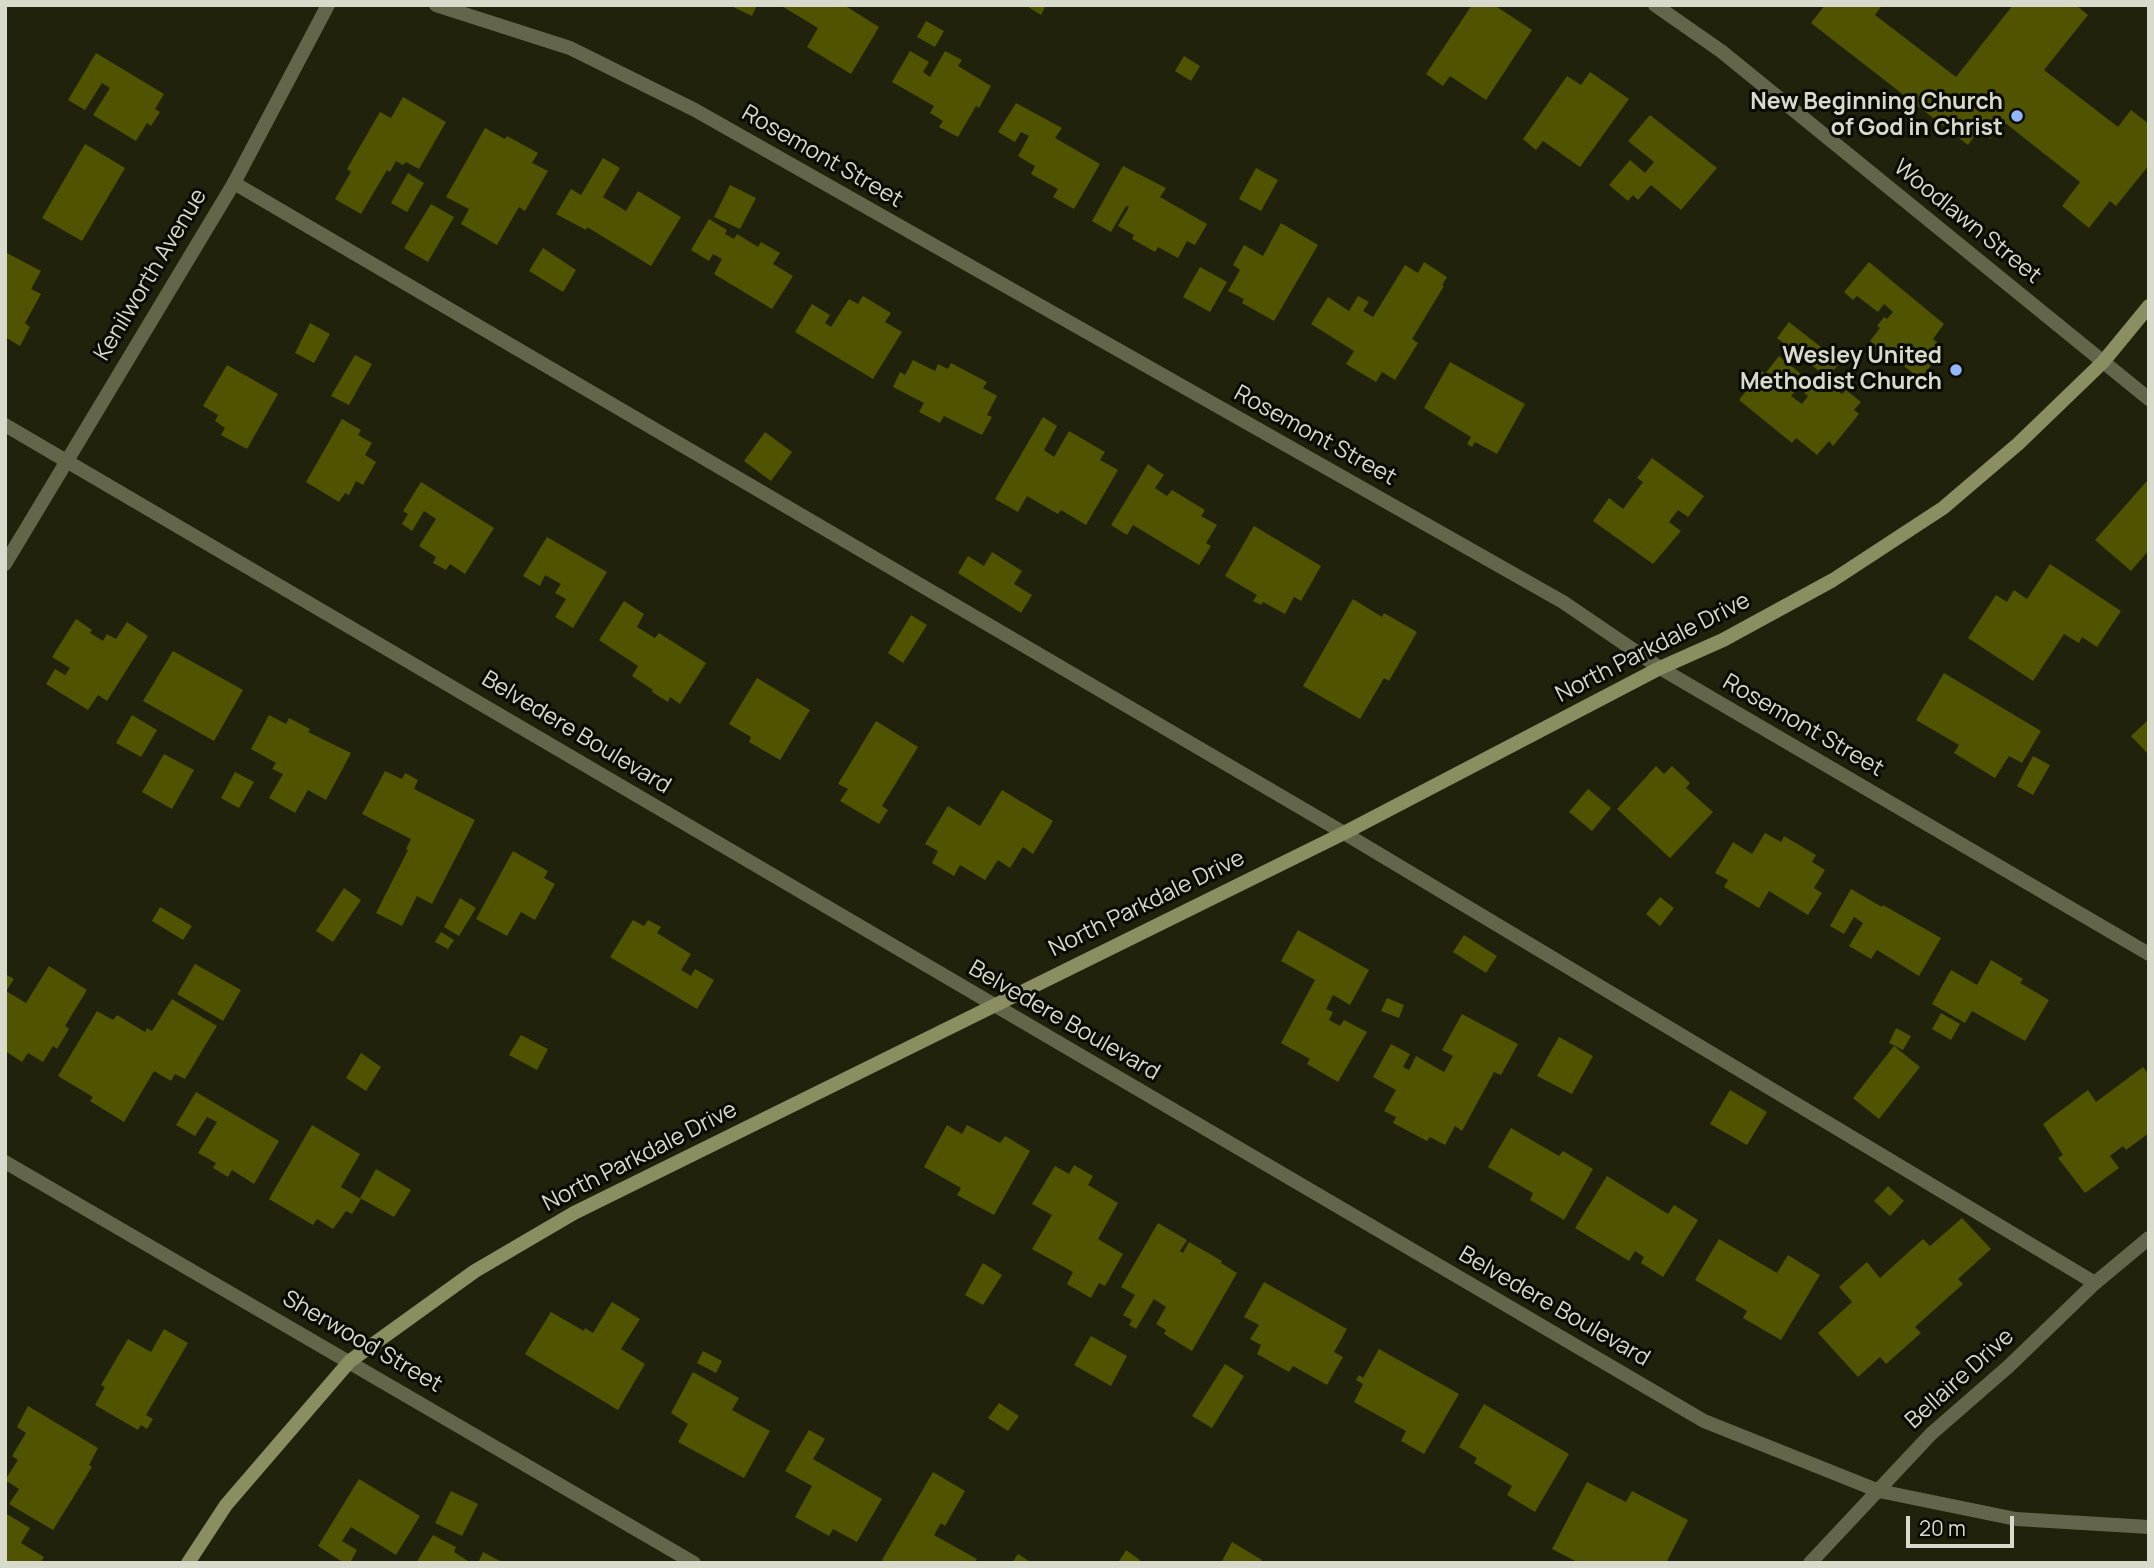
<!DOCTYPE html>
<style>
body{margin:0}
#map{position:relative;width:2154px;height:1568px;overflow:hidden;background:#20220b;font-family:Manrope,sans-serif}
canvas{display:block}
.frame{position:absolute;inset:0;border:7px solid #d8dacc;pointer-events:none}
.scale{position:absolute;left:1906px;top:1516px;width:108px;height:32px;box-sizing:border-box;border:4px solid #d8dacc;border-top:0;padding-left:9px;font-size:21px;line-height:24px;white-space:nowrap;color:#d8dacc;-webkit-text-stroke:5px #0a0b03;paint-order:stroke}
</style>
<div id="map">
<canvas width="2154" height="1568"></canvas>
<div class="frame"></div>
<div class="scale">20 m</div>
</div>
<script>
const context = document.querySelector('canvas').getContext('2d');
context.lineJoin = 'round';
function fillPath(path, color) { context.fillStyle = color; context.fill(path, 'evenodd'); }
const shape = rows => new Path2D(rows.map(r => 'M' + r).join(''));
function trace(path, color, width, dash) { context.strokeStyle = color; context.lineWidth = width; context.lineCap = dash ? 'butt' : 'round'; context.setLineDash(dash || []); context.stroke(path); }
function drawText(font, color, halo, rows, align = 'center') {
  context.font = font + ' Manrope,sans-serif'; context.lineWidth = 6; context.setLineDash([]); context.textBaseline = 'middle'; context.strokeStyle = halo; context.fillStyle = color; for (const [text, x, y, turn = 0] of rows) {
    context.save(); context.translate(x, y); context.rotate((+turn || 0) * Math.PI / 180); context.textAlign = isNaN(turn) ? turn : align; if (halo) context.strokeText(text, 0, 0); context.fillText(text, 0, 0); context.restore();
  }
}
const building = shape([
 [729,5,757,5,752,16],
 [780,5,844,5,879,27,851,74,807,47,818,28],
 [1025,5,1046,5,1041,15],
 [1472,5,1494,5,1532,30,1486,100,1450,76,1443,86,1426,74],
 [1825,5,1882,5,1875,15,1956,77,2013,5,2076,5,2088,15,2044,70,2118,127,2131,110,2149,124,2147,147,2149,165,2116,206,2110,201,2089,228,2062,206,2080,182,2004,122,1990,139,1979,130,1968,145,1811,23],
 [926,21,944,31,935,47,917,37],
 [910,51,929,62,923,72,930,77,945,51,962,60,958,66,991,86,979,108,976,106,958,137,939,127,943,121,930,113,934,106,892,82],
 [96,53,164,94,155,109,160,112,151,126,147,123,136,141,93,115,110,88,102,83,85,110,68,100],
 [1184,56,1200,66,1191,81,1175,71],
 [1590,72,1629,99,1580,167,1543,141,1536,150,1523,139,1567,76,1581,85],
 [403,97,446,122,419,169,406,162,403,165,396,161,390,172,387,170,361,214,335,199,351,172,347,169,380,112,391,118],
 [1016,103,1062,128,1055,138,1100,164,1074,209,1053,197,1058,189,1031,174,1035,166,1018,156,1029,136,1021,132,1015,142,998,132],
 [1650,115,1717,168,1681,210,1651,185,1638,200,1633,195,1628,201,1609,185,1630,160,1645,173,1654,162,1628,141],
 [485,128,505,139,507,136,538,153,532,163,548,171,525,211,519,207,497,245,461,224,469,209,446,197],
 [85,144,125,168,82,241,42,218],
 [603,158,620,168,603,197,626,211,638,191,681,217,651,266,587,227,586,230,556,214,571,189,581,195],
 [1123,166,1166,188,1160,197,1207,224,1195,245,1187,241,1178,258,1158,247,1155,252,1132,239,1134,235,1118,226,1129,207,1126,206,1111,232,1092,221],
 [1256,168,1278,180,1261,211,1239,199],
 [408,173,424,183,407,212,391,203],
 [730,185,756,198,740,229,714,217],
 [431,204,454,217,428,262,404,248],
 [709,219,727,230,725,234,734,239,737,234,758,247,761,242,780,253,773,264,793,276,772,309,714,274,722,259,713,254,709,261,691,250],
 [1281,223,1318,245,1274,321,1242,303,1244,299,1228,291,1240,270,1233,265,1244,245,1263,256],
 [543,248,576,270,563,292,529,271],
 [5,252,41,271,31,289,41,294,25,323,30,327,20,346,5,337],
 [1424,262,1447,277,1442,285,1444,286,1412,339,1418,343,1395,380,1382,372,1376,382,1346,364,1354,351,1311,324,1328,297,1349,311,1358,296,1369,302,1363,311,1373,317,1405,265,1418,273],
 [1869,262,1944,324,1933,339,1939,344,1931,353,1937,358,1920,379,1891,355,1889,357,1870,341,1880,328,1877,326,1884,317,1887,319,1893,312,1884,304,1878,312,1857,296,1853,300,1844,292],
 [1200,267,1227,282,1210,312,1183,297],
 [863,296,891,313,885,322,902,332,873,379,795,332,812,304,830,315,825,323,831,327,849,299,858,304],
 [1789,322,1840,362,1828,378,1777,338],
 [310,323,330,334,314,363,295,353],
 [355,355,372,364,349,405,331,396],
 [1779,356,1806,378,1791,396,1802,404,1808,396,1804,393,1810,385,1813,388,1822,378,1842,394,1846,390,1861,402,1854,410,1859,414,1833,446,1829,441,1817,455,1796,438,1792,443,1739,400,1762,371,1765,374],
 [913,360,935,371,938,364,948,369,951,363,987,382,983,388,997,396,987,415,992,417,982,435,944,416,940,423,919,412,924,403,893,387,900,372,905,375],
 [1450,362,1525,404,1497,454,1475,442,1472,447,1467,444,1471,437,1424,408],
 [227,365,278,394,247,449,221,435,225,428,215,421,218,415,203,406],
 [1043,417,1057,426,1044,450,1054,457,1069,431,1105,452,1100,460,1118,470,1086,525,1061,510,1058,514,1027,496,1018,512,995,499],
 [342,419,361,430,358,435,372,443,365,455,376,462,363,485,356,481,349,495,345,493,339,502,306,482],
 [765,432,792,452,771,481,744,461],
 [1652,458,1704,496,1688,517,1678,510,1669,522,1681,531,1653,564,1593,521,1609,498,1623,509,1643,482,1637,478],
 [1148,464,1164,475,1155,488,1167,496,1172,490,1205,510,1201,516,1217,525,1206,543,1211,546,1199,565,1133,525,1127,535,1111,525],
 [421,482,494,528,465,574,450,564,446,570,433,563,436,557,419,546,436,519,424,511,412,531,402,524,408,514,403,511],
 [2146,482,2149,484,2149,550,2131,571,2095,540],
 [1254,526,1321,566,1301,601,1294,597,1285,614,1263,602,1261,605,1253,601,1257,595,1225,576],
 [547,537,607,572,573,628,555,617,566,599,555,593,561,584,545,575,540,586,523,576],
 [992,552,1022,571,1014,584,1032,595,1021,613,958,573,968,556,984,566],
 [2050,564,2121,611,2097,647,2082,637,2079,643,2064,634,2033,681,1968,638,1996,595,2007,602,2014,590,2027,599],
 [1353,599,1382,617,1384,613,1417,632,1389,681,1384,678,1360,719,1303,686],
 [624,601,644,614,637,627,655,638,659,633,706,663,680,704,670,697,668,702,652,692,653,690,632,676,638,666,599,640],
 [911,615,927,625,903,663,888,653],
 [76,619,92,630,90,633,103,641,107,634,116,639,127,622,148,636,107,701,98,695,88,710,46,684,55,669,65,675,70,668,52,657],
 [173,651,243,690,214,741,143,701],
 [1944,673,2041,731,2022,763,2009,756,1995,778,1954,753,1959,745,1916,720],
 [757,678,810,710,780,760,749,742,751,737,729,724],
 [132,715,157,730,141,757,116,743],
 [269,715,286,724,289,718,310,729,308,732,351,753,326,800,308,790,295,813,269,798,283,774,272,769,276,763,251,749],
 [2149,719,2149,755,2131,736],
 [876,721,918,747,882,806,888,810,879,824,840,801,848,789,838,784],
 [164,754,194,770,172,809,142,792],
 [2033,756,2050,765,2033,795,2017,786],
 [1656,766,1664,774,1672,766,1690,783,1686,788,1713,812,1670,858,1617,809],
 [385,771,402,779,405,773,418,780,414,789,475,820,432,904,417,896,402,926,376,913,408,850,406,849,411,839,362,814],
 [235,772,254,782,239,808,221,798],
 [1588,789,1611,808,1592,831,1569,812],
 [1002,790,1053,821,1033,854,1023,847,1010,868,998,860,985,880,960,865,954,876,932,863,938,851,925,844,948,806,980,826],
 [1765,833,1781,842,1784,836,1816,855,1812,862,1825,870,1814,888,1822,893,1808,915,1769,891,1759,908,1724,887,1728,880,1715,873,1733,842,1752,854],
 [513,851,548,871,544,878,555,884,535,920,521,912,507,936,476,919],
 [344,888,361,900,333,942,316,931],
 [1851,889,1882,907,1883,905,1941,938,1919,976,1877,950,1871,959,1849,946,1863,923,1854,917,1844,934,1830,926],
 [1660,897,1674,908,1660,926,1646,914],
 [460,898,476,908,459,936,444,927],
 [160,907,192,926,183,940,152,921],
 [633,920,644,926,648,920,661,927,657,933,691,954,681,970,691,976,695,969,714,980,697,1009,610,957],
 [1298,930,1369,970,1350,1005,1333,995,1326,1009,1333,1012,1329,1020,1340,1026,1344,1020,1367,1032,1338,1082,1307,1064,1310,1059,1281,1043,1315,980,1281,961],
 [441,932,454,940,448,949,435,942],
 [1464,935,1497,956,1486,973,1453,952],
 [1991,960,2023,979,2020,983,2049,1000,2025,1041,1972,1011,1965,1023,1932,1004,1951,970,1977,985],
 [195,964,241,990,223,1021,177,994],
 [49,966,87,990,65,1026,69,1029,57,1049,53,1046,43,1062,28,1053,22,1062,5,1051,5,974,14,979,6,991,26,1003],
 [1387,998,1404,1005,1399,1018,1381,1011],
 [172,999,217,1026,185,1079,175,1074,171,1081,154,1071,124,1122,90,1101,93,1097,58,1076,97,1011,113,1020,117,1015,145,1032,147,1028,152,1031],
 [1941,1013,1960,1024,1951,1040,1932,1029],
 [1462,1014,1518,1044,1501,1075,1494,1072,1462,1131,1455,1126,1445,1145,1430,1137,1427,1141,1393,1123,1396,1117,1384,1111,1396,1090,1373,1077,1391,1044,1410,1054,1403,1067,1409,1070,1416,1056,1444,1072,1453,1056,1442,1050],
 [1896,1028,1911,1036,1903,1050,1889,1043],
 [521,1035,548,1049,537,1070,509,1055],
 [1559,1037,1593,1056,1572,1094,1537,1076],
 [1894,1046,1920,1067,1879,1119,1853,1098],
 [361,1053,381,1067,366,1091,346,1078],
 [2143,1067,2149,1075,2149,1133,2126,1150,2123,1146,2110,1156,2119,1168,2085,1193,2058,1158,2063,1155,2043,1124,2088,1090,2096,1102],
 [1730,1090,1767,1112,1747,1145,1710,1124],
 [196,1092,279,1141,254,1184,232,1170,228,1177,213,1168,216,1163,198,1153,217,1122,207,1117,195,1136,176,1125],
 [312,1125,360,1154,341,1187,361,1199,352,1214,346,1211,333,1229,317,1219,313,1225,269,1199],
 [947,1125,962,1134,967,1125,1000,1143,1005,1136,1030,1151,994,1215,957,1195,961,1188,924,1167],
 [1511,1128,1559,1156,1563,1151,1593,1169,1564,1220,1530,1200,1533,1193,1488,1167],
 [1074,1165,1093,1176,1088,1185,1118,1203,1098,1239,1123,1254,1105,1286,1099,1283,1091,1298,1067,1284,1073,1272,1032,1249,1052,1215,1032,1204,1055,1166,1069,1174],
 [376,1169,411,1190,394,1217,360,1198],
 [1607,1176,1668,1214,1674,1205,1698,1220,1663,1277,1641,1263,1644,1257,1635,1251,1629,1261,1575,1228],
 [1888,1186,1904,1201,1890,1216,1874,1201],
 [1962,1218,1991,1249,1958,1279,1963,1284,1915,1327,1921,1333,1886,1364,1880,1357,1858,1377,1818,1333,1852,1302,1839,1287,1867,1262,1880,1278,1923,1239,1930,1246],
 [1158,1223,1187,1240,1180,1251,1183,1253,1189,1242,1222,1261,1221,1263,1237,1273,1192,1351,1164,1334,1166,1330,1156,1324,1166,1307,1154,1299,1136,1329,1129,1325,1132,1320,1123,1315,1135,1295,1121,1287],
 [1719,1239,1777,1273,1788,1255,1820,1275,1781,1340,1743,1318,1747,1311,1695,1280],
 [983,1263,1002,1275,983,1305,965,1295],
 [1264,1282,1347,1329,1334,1352,1343,1357,1327,1385,1293,1366,1289,1372,1257,1354,1261,1345,1250,1339,1259,1325,1244,1317],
 [612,1302,640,1319,621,1349,645,1364,618,1410,525,1354,551,1312,584,1331,585,1328,593,1333],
 [164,1329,188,1343,146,1415,153,1419,147,1429,141,1425,138,1430,95,1405,105,1387,101,1385,128,1339,151,1352],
 [1091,1336,1127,1356,1111,1386,1074,1365],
 [1379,1349,1459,1394,1424,1454,1401,1441,1406,1431,1354,1402,1363,1384,1356,1380,1359,1375,1363,1378],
 [703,1351,722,1361,716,1373,697,1363],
 [1225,1364,1244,1376,1212,1428,1192,1416],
 [693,1372,739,1398,732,1410,770,1431,744,1478,678,1442,688,1424,671,1413],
 [999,1403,1019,1416,1008,1431,988,1418],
 [1484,1404,1569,1454,1535,1512,1507,1495,1512,1486,1474,1463,1477,1458,1459,1447],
 [28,1406,98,1448,89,1465,92,1467,53,1530,9,1504,19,1489,5,1480,18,1460,12,1456,26,1433,17,1427],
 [809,1430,825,1439,813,1459,882,1499,857,1542,833,1529,829,1536,795,1517,812,1486,785,1471],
 [933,1472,965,1491,945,1526,941,1523,934,1535,977,1559,974,1563,887,1563,882,1560],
 [359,1479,420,1516,396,1555,351,1527,342,1541,357,1550,350,1563,344,1563,318,1546],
 [1587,1482,1626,1502,1632,1491,1688,1520,1666,1563,1579,1563,1552,1549],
 [451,1491,478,1504,462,1536,435,1523],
 [5,1513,30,1528,21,1543,44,1557,40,1563,5,1563],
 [433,1535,456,1547,454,1552,471,1563,416,1563],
 [1232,1542,1262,1560,1260,1563,1221,1563],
 [1126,1550,1140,1560,1139,1563,1118,1563],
 [483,1552,504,1563,478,1563],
 [1018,1554,1032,1563,1012,1563]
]);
const lane = shape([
 [234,183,1344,833,2095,1283]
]);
const street = shape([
 [436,5,570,48,695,110,1563,602,1660,668,2149,954],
 [1655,5,1721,51,2149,399],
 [5,425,1704,1421,1879,1491,2016,1519,2149,1527],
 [5,564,234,183,328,5],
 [5,1162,694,1563],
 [1810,1563,1931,1434,2009,1366,2095,1283,2149,1238]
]);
const secondary = shape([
 [188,1563,226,1505,350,1361,475,1271,574,1213,1344,833,1660,668,1723,640,1833,580,1943,508,2018,444,2103,362,2149,306]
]);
const markers = [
 [2017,116,7,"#93b7fd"],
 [1956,370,7,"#93b7fd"]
];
const poiNames = [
 ["New Beginning Church",2003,103],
 ["of God in Christ",2003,129],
 ["Wesley United",1942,357],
 ["Methodist Church",1942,383]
];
const streetNames = [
 ["Rosemont Street",822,157,30],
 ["Woodlawn Street",1967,222,39],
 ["Kenilworth Avenue",151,275,-59],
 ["Rosemont Street",1315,436,29],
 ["North Parkdale Drive",1653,648,-27],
 ["Rosemont Street",1803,726,30],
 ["Belvedere Boulevard",576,733,31],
 ["North Parkdale Drive",1147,904,-26],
 ["Belvedere Boulevard",1064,1021,30],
 ["North Parkdale Drive",640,1157,-27],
 ["Belvedere Boulevard",1554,1307,30],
 ["Sherwood Street",362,1342,30],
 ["Bellaire Drive",1960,1379,-42]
];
fillPath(building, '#505400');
trace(lane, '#63664a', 14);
trace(street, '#63664a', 14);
trace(secondary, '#8a8e60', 14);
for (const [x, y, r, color] of markers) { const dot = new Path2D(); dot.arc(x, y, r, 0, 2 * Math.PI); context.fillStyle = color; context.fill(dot); trace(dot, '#0a0b03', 2.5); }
drawText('bold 23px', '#d8dacc', '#0a0b03', poiNames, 'right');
drawText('23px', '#d8dacc', '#0a0b03', streetNames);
</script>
